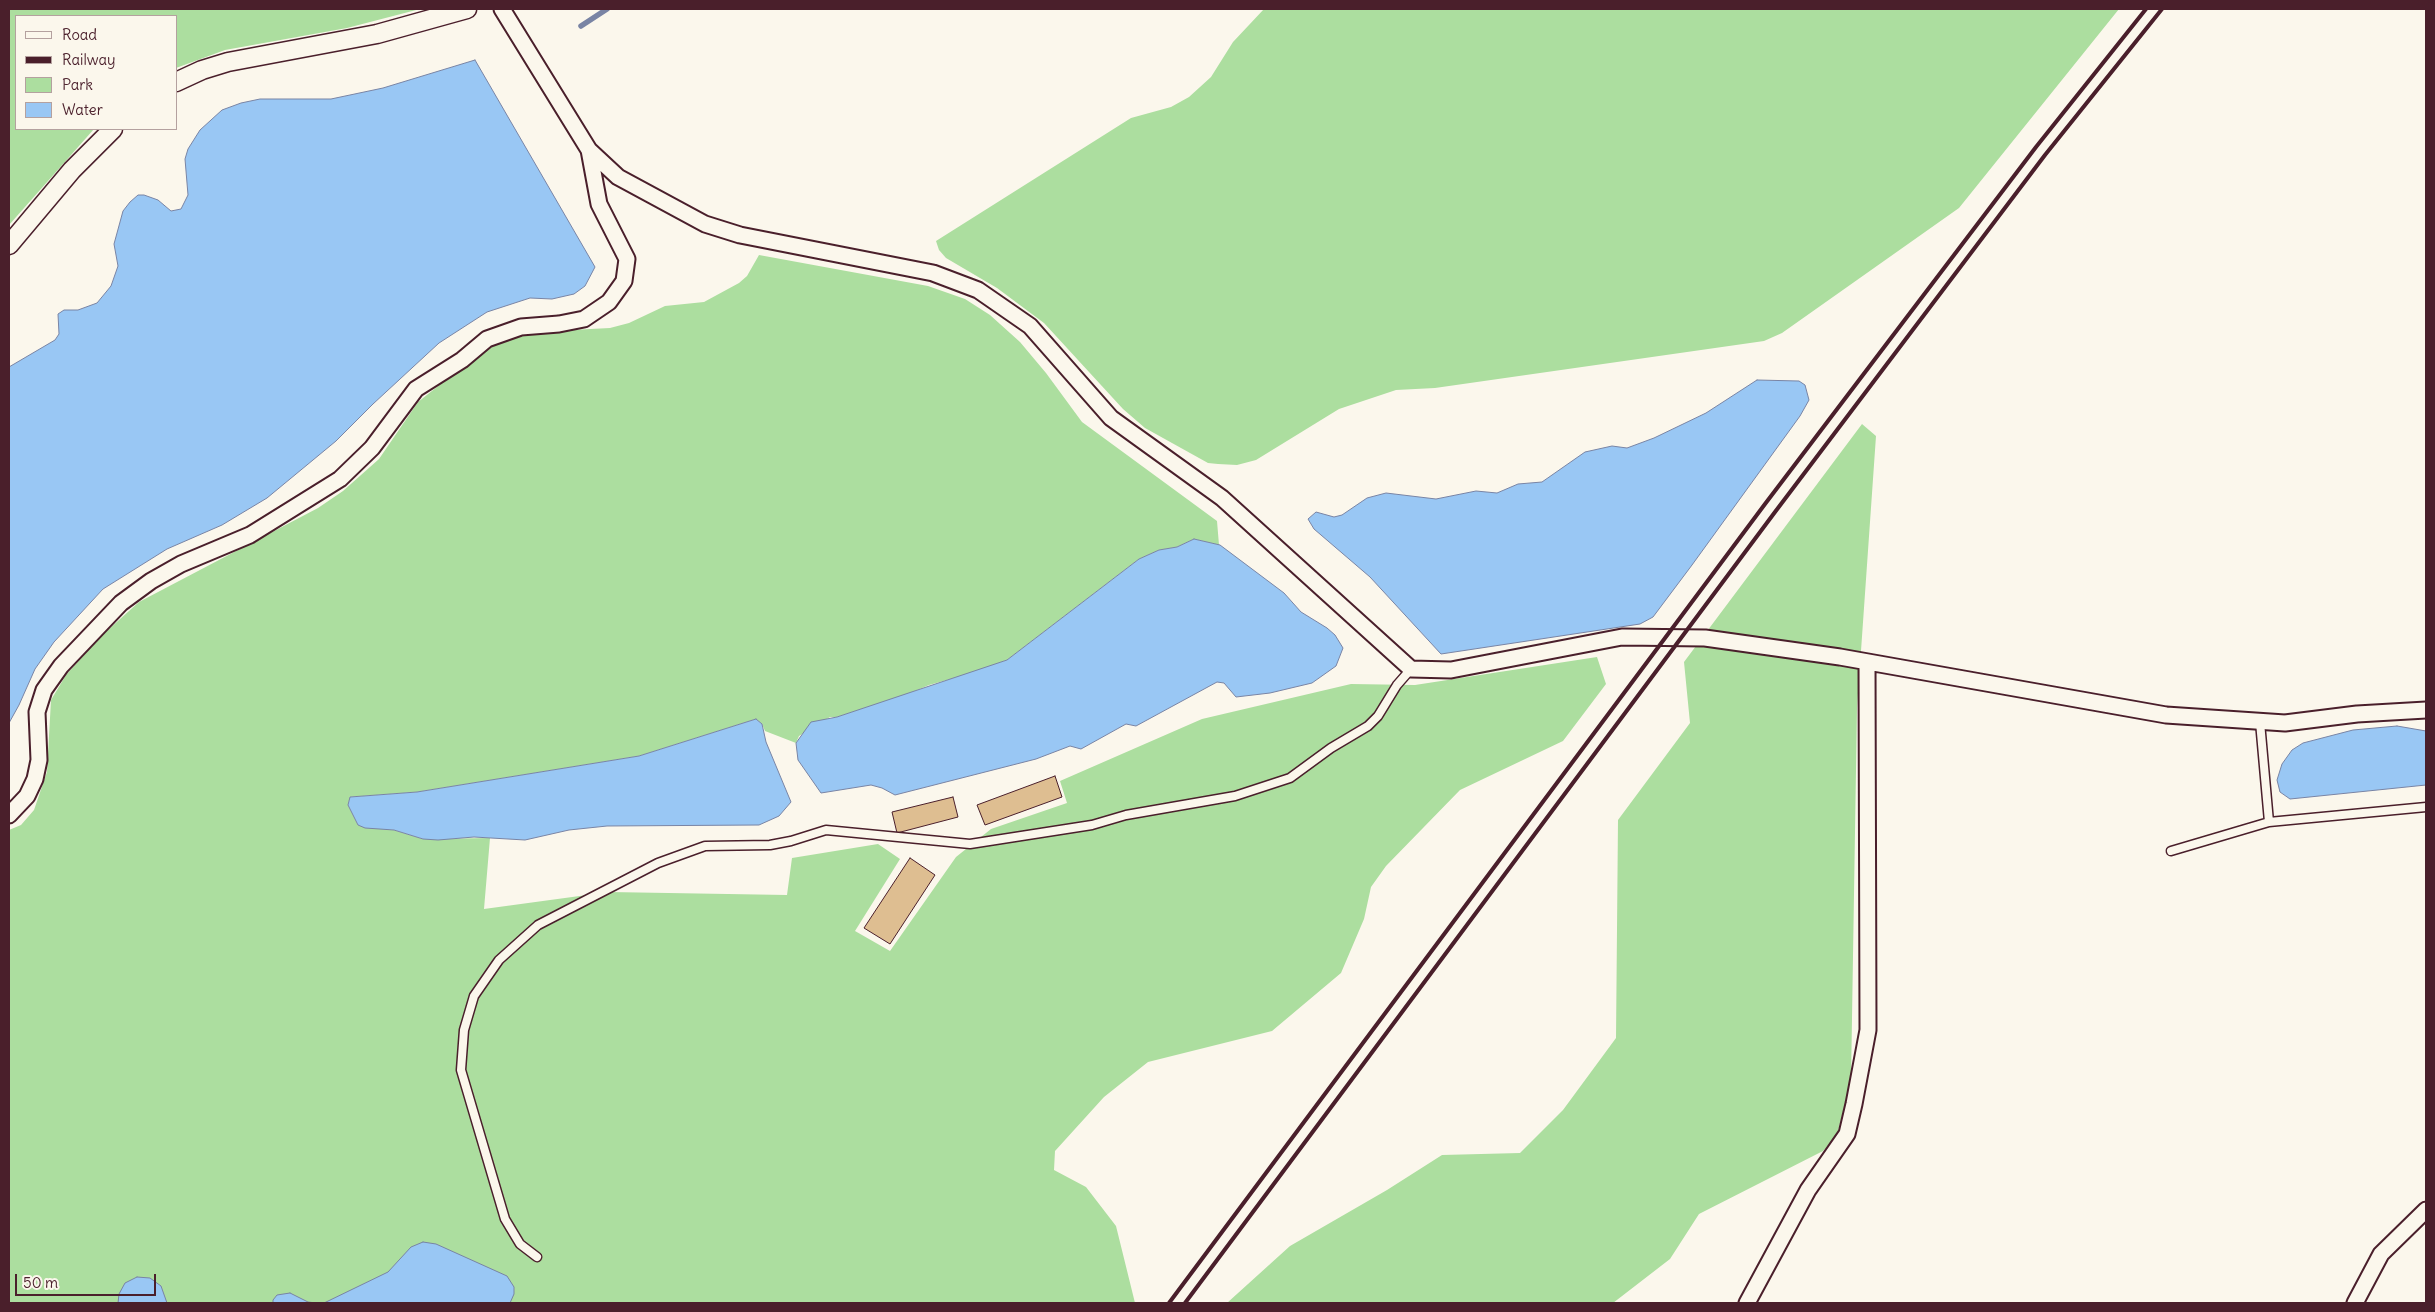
<!DOCTYPE html>
<style>
body{margin:0}
#map{position:relative;width:2435px;height:1312px;overflow:hidden;background:#fbf7ec;font-family:Delius,sans-serif}
canvas{display:block}
.frame{position:absolute;inset:0;border:10px solid #4a1f2b;pointer-events:none}
.legend{position:absolute;left:15px;top:15px;width:162px;height:115px;box-sizing:border-box;background:#fbf7ec;border:1px solid #b4a19f;margin:0;padding:6px 9px;list-style:none;font-size:15px;color:#4a1f2b}
.legend li{display:flex;align-items:center;gap:10px;height:25px}
.legend b{width:25px;border:1px solid #b4a19f}
.scale{position:absolute;left:15px;top:1274px;width:141px;height:22px;box-sizing:border-box;border:2px solid #4a1f2b;border-top:0;padding-left:6px;font-size:15px;line-height:18px;white-space:nowrap;color:#4a1f2b;-webkit-text-stroke:4px #fbf7ec;paint-order:stroke}
</style>
<div id="map">
<canvas width="2435" height="1312"></canvas>
<div class="frame"></div>
<ul class="legend">
<li><b style="height:6px;background:#fbf7ec"></b>Road</li>
<li><b style="height:6px;background:#4a1f2b"></b>Railway</li>
<li><b style="height:14px;background:#acde9f"></b>Park</li>
<li><b style="height:14px;background:#99c7f4"></b>Water</li>
</ul>
<div class="scale">50 m</div>
</div>
<script>
const context = document.querySelector('canvas').getContext('2d');
context.lineJoin = 'round';
function fillPath(path, color) { context.fillStyle = color; context.fill(path, 'evenodd'); }
const shape = rows => new Path2D(rows.map(r => 'M' + r).join(''));
function trace(path, color, width, dash) { context.strokeStyle = color; context.lineWidth = width; context.lineCap = dash ? 'butt' : 'round'; context.setLineDash(dash || []); context.stroke(path); }
const green = shape([
 [9,9,420,9,347,28,225,50,176,68,176,16,16,16,16,129,94,129,9,225],
 [1264,9,2119,9,1959,208,1782,333,1764,341,1435,388,1396,390,1339,409,1256,460,1237,465,1218,464,1208,463,1145,428,1123,409,1044,323,997,288,946,258,939,250,936,241,1131,118,1171,107,1189,97,1211,77,1233,42],
 [759,255,928,286,965,299,990,315,1020,342,1046,373,1082,422,1217,521,1219,545,1194,539,1177,547,1159,550,1139,559,1007,660,979,671,929,685,901,697,837,717,830,717,799,736,796,743,765,731,762,724,756,719,639,756,417,792,350,797,348,805,358,825,394,830,423,839,490,838,484,909,609,892,787,895,792,858,878,844,900,859,855,931,890,951,956,857,991,829,1067,803,1060,781,1202,719,1351,684,1415,685,1597,657,1606,684,1563,741,1460,790,1386,866,1371,887,1364,919,1341,973,1272,1031,1148,1062,1104,1097,1055,1151,1054,1170,1086,1187,1116,1226,1135,1303,9,1303,9,830,21,825,34,810,47,772,51,700,66,675,99,638,139,602,318,508,343,491,379,459,418,402,485,349,512,337,531,332,610,328,629,323,665,306,704,302,739,283,747,276],
 [1862,424,1876,436,1857,708,1851,1080,1837,1135,1823,1151,1699,1214,1670,1259,1613,1303,1227,1303,1290,1246,1387,1190,1442,1155,1520,1153,1563,1110,1616,1038,1618,820,1690,723,1684,662]
]);
const water = shape([
 [475,60,595,267,585,286,574,294,552,299,530,298,487,312,439,343,373,404,336,441,267,498,222,525,167,549,103,589,54,642,35,669,19,705,9,723,9,367,55,340,59,334,58,314,64,310,78,310,97,303,111,286,118,266,114,244,123,211,130,202,138,195,144,195,158,200,171,211,181,209,188,195,185,159,188,149,200,130,222,110,241,103,260,99,331,99,383,88,475,60],
 [1757,380,1799,381,1805,385,1809,400,1800,416,1692,565,1653,617,1640,624,1441,654,1370,577,1314,529,1308,519,1316,512,1334,517,1342,515,1367,498,1386,493,1436,499,1476,491,1497,493,1518,484,1542,482,1585,452,1612,446,1627,448,1654,438,1706,413,1757,380],
 [1194,539,1220,545,1284,593,1301,612,1327,628,1335,635,1343,648,1336,666,1312,683,1270,693,1236,697,1224,683,1217,682,1136,726,1126,724,1081,749,1070,746,1036,759,895,795,882,788,871,785,821,793,798,760,796,743,811,722,837,717,1007,660,1139,559,1159,550,1177,547,1194,539],
 [756,719,762,724,766,742,791,802,779,816,759,825,607,826,569,830,525,840,474,837,438,840,423,839,394,830,365,828,358,825,348,805,350,797,417,792,639,756,756,719],
 [2397,726,2426,731,2426,785,2290,799,2280,792,2277,780,2282,764,2292,750,2303,743,2353,730,2397,726],
 [423,1242,436,1244,507,1276,514,1287,514,1294,510,1303,324,1303,388,1272,411,1247,423,1242],
 [137,1277,150,1278,161,1286,167,1303,118,1303,119,1294,125,1283,137,1277],
 [290,1293,308,1302,316,1303,273,1303,273,1300,277,1295,290,1293]
]);
const stream = shape([
 [581,26,607,9]
]);
const building = shape([
 [1055,776,1062,797,985,825,977,805,1055,776],
 [953,797,958,817,897,833,892,812,953,797],
 [910,858,935,875,890,944,864,928,910,858]
]);
const service = shape([
 [2260,722,2269,822],
 [2171,851,2269,822,2426,807],
 [537,1257,520,1244,505,1219,461,1070,464,1030,474,996,499,960,538,925,658,863,705,846,770,845,791,841,826,830,970,844,1092,825,1126,815,1235,796,1290,778,1331,748,1368,726,1378,716,1397,685,1411,669]
]);
const minor = shape([
 [502,9,589,150,618,177,705,224,740,235,933,273,978,290,1030,326,1111,418,1222,498,1411,669,1451,670,1622,637,1705,638,1840,657,2166,715,2285,723,2357,714,2426,710],
 [9,815,27,796,35,779,39,760,37,712,44,690,61,666,121,603,151,581,181,564,250,535,340,479,372,448,416,389,462,360,487,339,521,327,559,324,584,319,609,302,624,281,627,259,599,204,589,150],
 [1747,1303,1808,1190,1847,1134,1854,1104,1868,1030,1867,662],
 [2355,1303,2381,1254,2426,1210]
]);
const tertiary = shape([
 [176,82,202,70,228,62,377,34,467,9],
 [9,245,72,170,113,129]
]);
const rail = shape([
 [1169,1303,1765,504,2036,147,2146,9],
 [1185,1303,1775,512,2045,155,2162,9]
]);
fillPath(green, '#acde9f');
fillPath(water, '#99c7f4');
trace(water, '#7984a4', 1);
trace(stream, '#7984a4', 5.5);
fillPath(building, '#debe91');
trace(building, '#4a1f2b', 1);
trace(service, '#4a1f2b', 11);
trace(minor, '#4a1f2b', 19);
trace(tertiary, '#4a1f2b', 21);
trace(service, '#fbf7ec', 8);
trace(minor, '#fbf7ec', 15);
trace(tertiary, '#fbf7ec', 18);
trace(rail, '#4a1f2b', 4);
</script>
